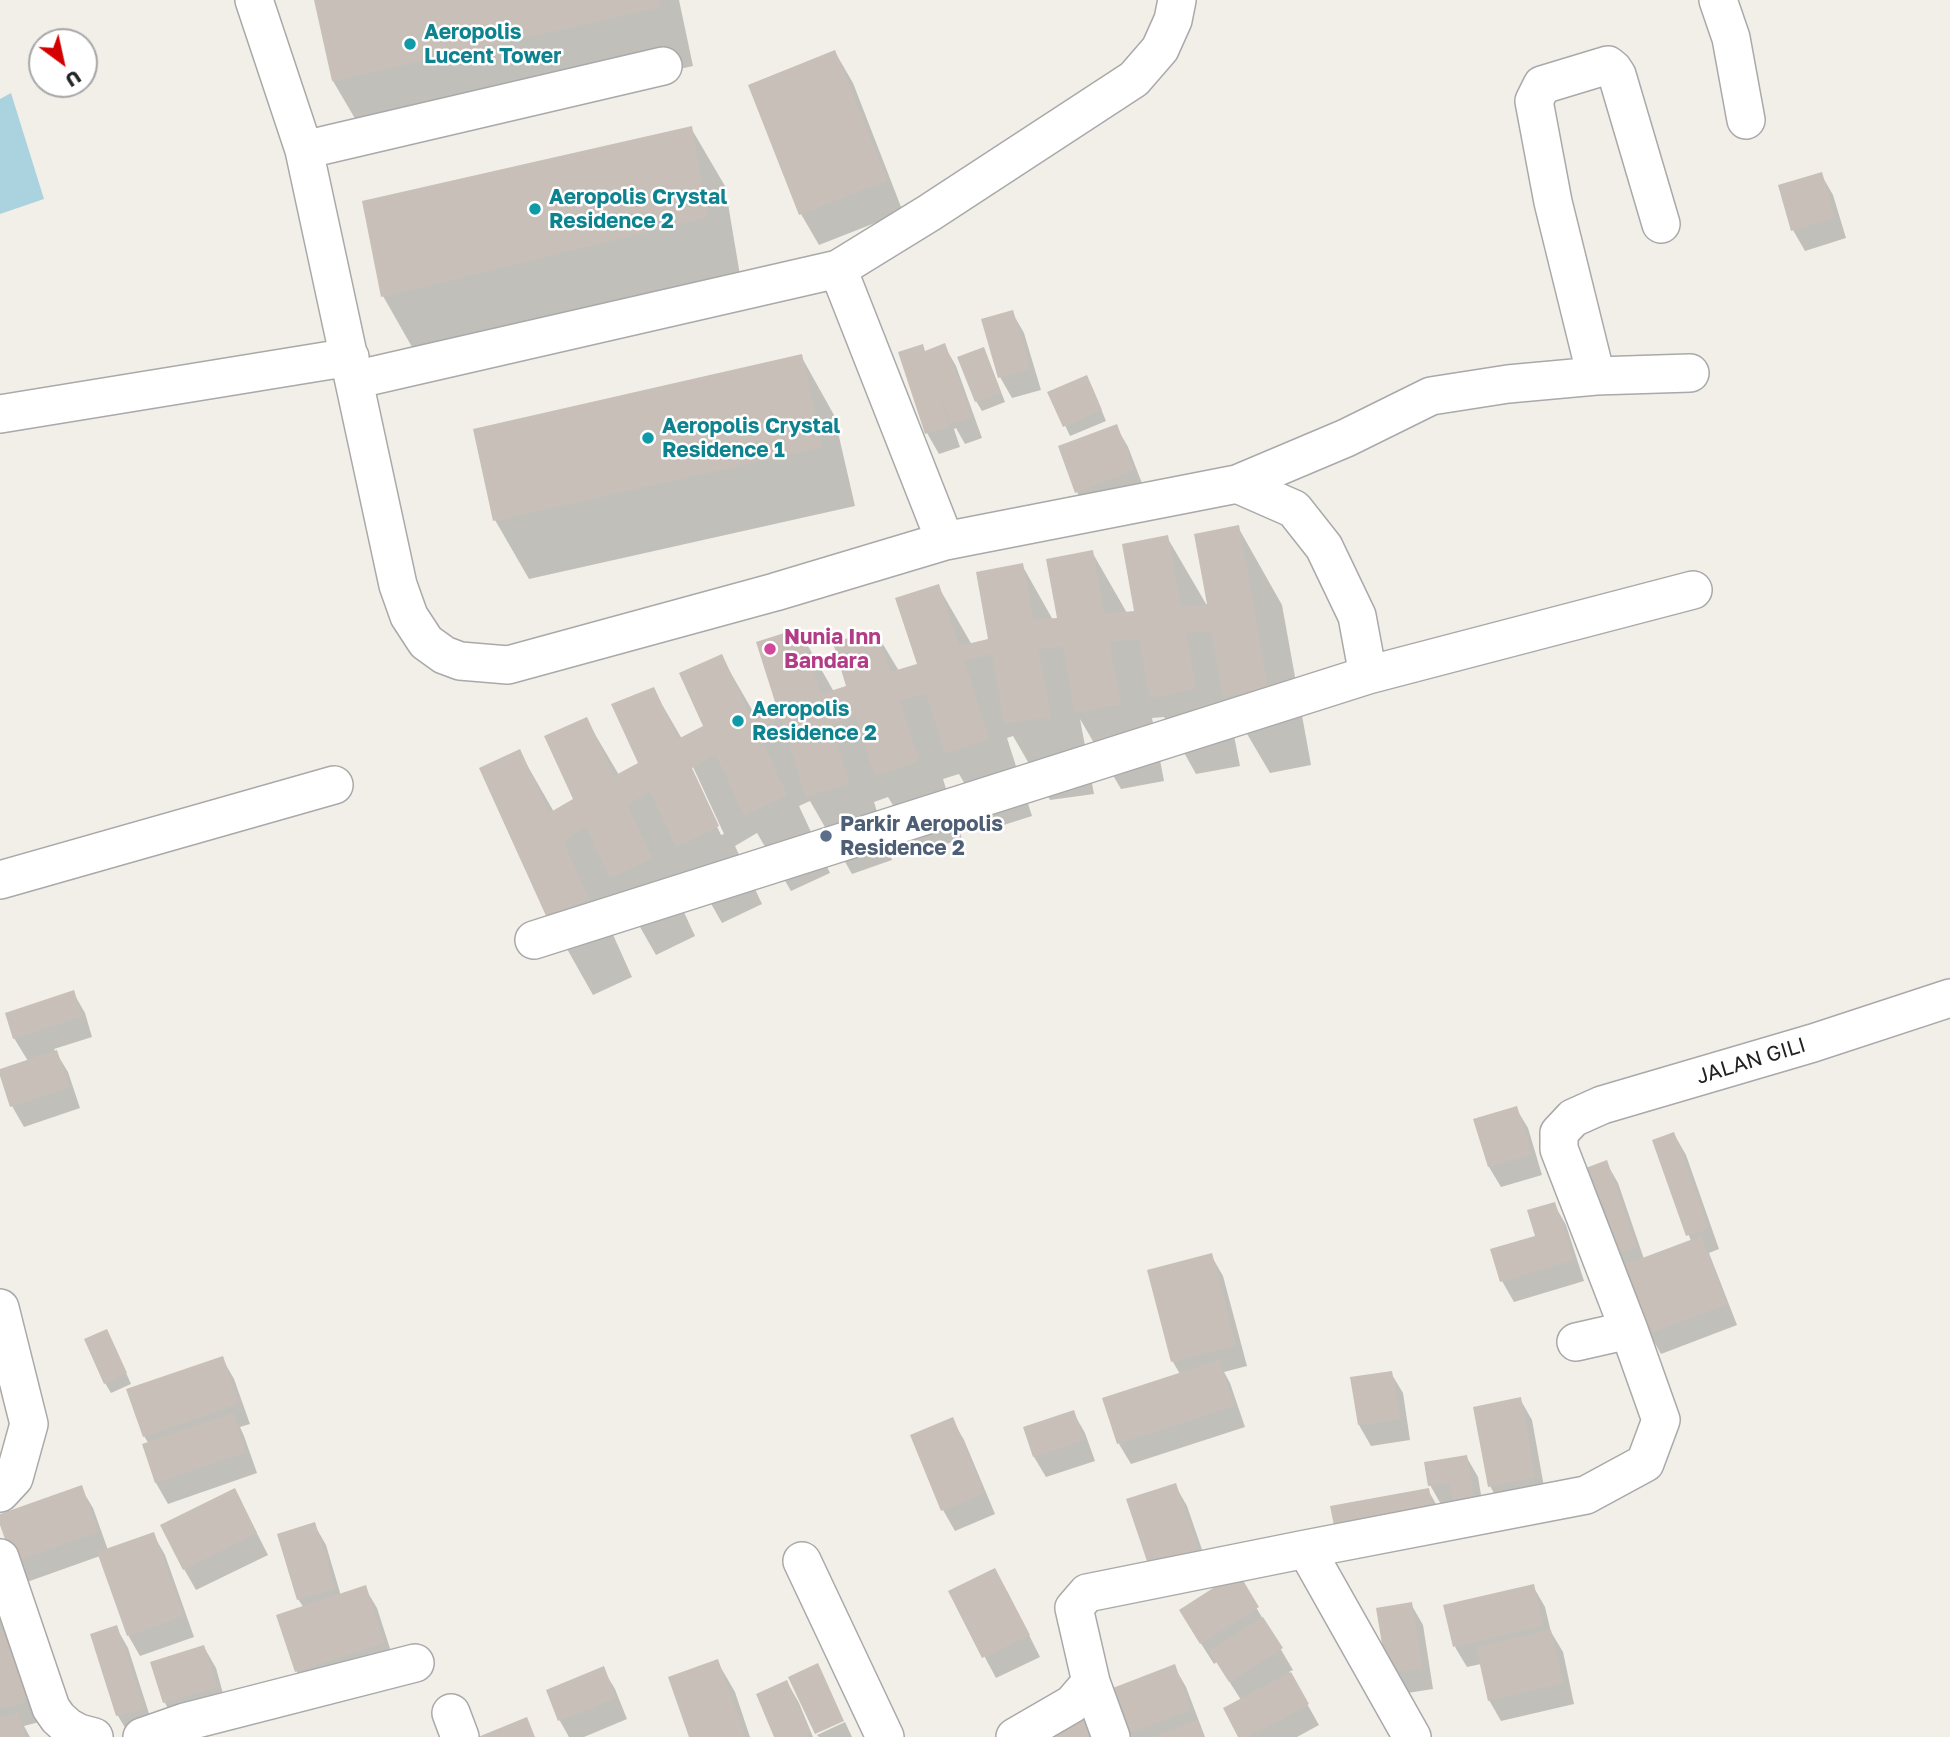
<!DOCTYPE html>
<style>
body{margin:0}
#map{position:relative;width:1950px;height:1737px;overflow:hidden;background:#f2efe9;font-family:"Golos Text",sans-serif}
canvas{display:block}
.north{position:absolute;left:28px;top:28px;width:70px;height:70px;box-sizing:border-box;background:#fff;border:2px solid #a7a7a7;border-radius:50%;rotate:147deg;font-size:19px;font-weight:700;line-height:28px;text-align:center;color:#222}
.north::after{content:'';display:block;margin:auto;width:24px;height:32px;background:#d40000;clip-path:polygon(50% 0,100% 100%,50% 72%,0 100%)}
</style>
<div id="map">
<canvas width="1950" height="1737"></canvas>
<div class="north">U</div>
</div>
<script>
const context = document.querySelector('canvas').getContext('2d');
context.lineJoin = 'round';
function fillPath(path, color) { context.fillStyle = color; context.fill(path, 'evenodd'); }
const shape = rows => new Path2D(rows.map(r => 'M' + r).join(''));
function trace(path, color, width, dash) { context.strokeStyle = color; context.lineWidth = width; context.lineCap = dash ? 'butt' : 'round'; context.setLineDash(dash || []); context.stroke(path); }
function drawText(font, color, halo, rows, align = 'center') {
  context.font = font + ' "Golos Text",sans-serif'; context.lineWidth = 5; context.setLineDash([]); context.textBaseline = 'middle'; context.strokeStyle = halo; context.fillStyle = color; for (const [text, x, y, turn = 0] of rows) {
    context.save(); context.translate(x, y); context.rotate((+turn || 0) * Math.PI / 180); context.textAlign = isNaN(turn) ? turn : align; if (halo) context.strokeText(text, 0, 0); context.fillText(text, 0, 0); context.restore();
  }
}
const water = shape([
 [11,93,44,199,0,214,0,99]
]);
const shadow = shape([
 [316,0,679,0,693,66,367,139,333,81],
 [835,52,853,83,903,212,819,245,801,214],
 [691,128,725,186,740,275,416,354,383,296],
 [1821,174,1833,195,1846,238,1805,251,1793,230],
 [1012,312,1024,333,1041,390,1012,398,1000,377],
 [944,345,956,366,982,438,965,444,956,428,954,429,960,447,939,454,927,433,926,353],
 [801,356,834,415,855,506,529,579,495,520],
 [988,359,1005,402,982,411,976,401],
 [1092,387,1106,421,1070,436,1050,393],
 [1116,426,1128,447,1145,491,1088,513,1077,492],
 [1238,527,1282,605,1311,765,1270,773,1233,710,1229,710,1240,766,1196,774,1164,717,1152,718,1164,781,1121,789,1080,719,1094,794,1050,800,1013,736,1007,738,1032,816,991,829,959,774,943,779,962,839,921,852,888,797,874,802,892,860,852,874,810,801,799,806,830,873,791,891,757,833,735,846,762,904,722,923,692,870,670,882,695,936,656,955,628,906,606,919,632,977,593,995,549,917,519,751,554,812,576,800,586,719,619,775,640,763,653,689,682,739,705,726,721,656,755,715,778,706,799,630,834,692,849,687,875,631,899,671,919,665,938,586,972,645,990,640,1022,565,1053,620,1059,619,1092,552,1127,613,1136,612,1167,537,1209,609],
 [689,767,693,767,724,834,721,835],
 [73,992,85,1013,92,1037,54,1049,68,1072,80,1108,24,1127,12,1106,0,1071,28,1061,14,1038],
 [1516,1108,1528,1128,1542,1175,1501,1187,1489,1167],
 [1674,1134,1686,1155,1719,1249,1709,1253,1737,1325,1661,1354,1619,1279,1606,1162,1618,1183,1644,1259,1691,1241,1654,1141],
 [1554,1204,1566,1225,1584,1281,1514,1302,1502,1281,1537,1237],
 [1211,1255,1223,1276,1247,1366,1224,1372,1230,1383,1245,1427,1131,1464,1119,1444,1104,1399,1180,1374,1173,1362,1149,1271],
 [112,1341,131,1384,111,1393,105,1383],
 [222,1358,234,1379,250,1424,240,1427,244,1436,257,1473,168,1504,156,1483,144,1445,149,1444,144,1436],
 [1391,1373,1403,1393,1410,1440,1371,1446,1359,1425],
 [1520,1399,1532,1420,1546,1498,1502,1507,1490,1486],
 [1073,1412,1085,1433,1095,1461,1046,1477,1034,1457,1025,1428],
 [952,1419,964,1440,995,1514,955,1531,943,1510],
 [1466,1456,1478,1477,1487,1530,1442,1506,1430,1485],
 [1175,1485,1187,1506,1209,1570,1163,1587],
 [81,1488,93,1508,108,1550,153,1534,165,1555,194,1637,140,1656,128,1635,100,1556,27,1582,0,1520,0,1516],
 [235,1490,268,1555,196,1590,184,1569],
 [1428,1490,1440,1511,1337,1535],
 [314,1524,326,1545,341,1596,365,1588,377,1608,395,1664,309,1692,297,1672,279,1616,304,1608,298,1599],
 [1237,1575,1293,1670,1289,1672,1319,1725,1297,1737,1240,1737,1241,1700,1217,1662,1214,1664,1193,1631],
 [1533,1586,1545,1607,1551,1632,1563,1652,1574,1704,1501,1721,1489,1700,1481,1664,1467,1667,1455,1647],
 [1007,1591,1040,1657,996,1678,950,1592],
 [1411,1604,1423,1625,1433,1689,1401,1694,1378,1610],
 [0,1613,43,1721,24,1726,30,1737,0,1737],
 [116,1627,128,1648,154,1729,130,1736,118,1716,92,1635],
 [204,1647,216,1668,227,1708,177,1724,165,1703,152,1664],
 [717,1661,735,1692,750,1737,691,1737],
 [1174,1666,1186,1687,1205,1737,1125,1737],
 [603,1669,615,1689,627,1719,584,1737,569,1737,560,1721,548,1691],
 [787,1682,799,1703,813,1737,776,1737],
 [845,1722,852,1737,819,1737,817,1735]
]);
const building = shape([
 [314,0,659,0,661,7,332,81],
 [835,50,887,180,799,215,748,85],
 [692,126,708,217,381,297,362,201],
 [1822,172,1835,217,1791,231,1778,185],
 [1013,310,1030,369,998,378,981,319],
 [945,343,972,417,951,424,934,378,949,426,925,434,898,352,923,344,925,351],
 [984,347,1001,392,975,402,957,357],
 [802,354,822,447,493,521,473,429],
 [1087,375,1102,410,1063,427,1047,392],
 [1117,424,1134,470,1075,493,1058,446],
 [1239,525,1268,688,1223,697,1211,631,1186,633,1196,689,1150,698,1139,639,1109,642,1121,704,1075,713,1063,646,1038,649,1051,717,1004,724,992,654,964,661,989,739,945,753,926,693,900,701,919,761,875,776,856,716,831,724,849,783,806,797,781,719,756,728,787,795,744,815,716,754,692,768,719,826,676,847,650,791,627,805,652,858,610,878,586,827,563,841,589,899,547,918,479,768,520,749,549,813,573,799,544,736,587,717,614,776,638,763,611,704,654,687,678,739,703,726,679,673,722,654,750,715,776,705,756,642,800,628,821,694,846,686,833,643,876,629,890,672,917,664,895,598,939,584,959,646,988,639,976,572,1023,563,1033,620,1057,618,1046,559,1093,550,1104,614,1134,611,1122,544,1168,535,1181,607,1207,604,1194,534],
 [74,990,82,1016,13,1039,5,1013],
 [57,1050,69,1087,10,1107,0,1076,0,1069],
 [1517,1106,1532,1154,1488,1167,1473,1119],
 [1674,1132,1709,1228,1686,1236,1652,1140],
 [1607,1160,1637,1247,1605,1259,1575,1172],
 [1555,1202,1573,1260,1500,1282,1490,1249,1535,1236,1527,1210],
 [1701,1236,1727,1304,1647,1334,1621,1266],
 [1212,1253,1236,1345,1171,1362,1147,1270],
 [107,1329,127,1373,104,1384,84,1339],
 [223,1356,239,1403,143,1437,126,1389],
 [1219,1360,1234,1406,1117,1444,1102,1398],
 [1392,1371,1400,1419,1358,1425,1350,1377],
 [1521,1397,1535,1477,1488,1487,1473,1407],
 [1074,1410,1084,1440,1033,1457,1023,1427],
 [233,1413,246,1452,155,1483,142,1444],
 [953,1417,984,1493,941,1511,910,1435],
 [1467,1455,1476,1510,1455,1513,1450,1482,1428,1486,1424,1462],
 [1176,1483,1198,1549,1149,1567,1126,1499],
 [82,1485,98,1532,13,1562,0,1525,0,1514],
 [235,1488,257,1533,183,1570,160,1525],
 [1429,1488,1434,1517,1336,1535,1330,1506],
 [315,1522,335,1588,297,1600,277,1534],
 [154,1532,184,1616,127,1636,97,1552],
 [995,1568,1030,1635,982,1658,948,1591],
 [1238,1572,1259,1607,1200,1644,1179,1610],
 [1534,1584,1543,1626,1453,1647,1443,1605],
 [366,1585,384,1643,295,1672,276,1615],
 [1412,1602,1422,1668,1387,1674,1376,1608],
 [1263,1617,1283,1648,1229,1682,1209,1651],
 [117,1625,144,1708,116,1716,90,1634],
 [14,1627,32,1700,0,1709,0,1631],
 [1551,1630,1563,1683,1488,1701,1476,1647],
 [204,1645,217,1687,163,1703,150,1662],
 [718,1659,745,1737,689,1737,668,1677],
 [818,1663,844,1721,815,1734,788,1677],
 [1175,1664,1191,1710,1122,1735,1105,1691],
 [604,1666,616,1698,558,1721,546,1690],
 [1291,1672,1309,1704,1248,1737,1238,1737,1223,1708],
 [787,1680,810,1734,804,1737,774,1737,756,1694],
 [18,1712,25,1737,0,1737,0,1718],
 [1082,1713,1092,1737,1036,1737],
 [527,1717,535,1737,478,1737],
 [1197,1720,1204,1737,1154,1737]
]);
const minor = shape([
 [254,0,304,150,398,585,409,616,426,642,444,655,460,661,508,665,775,592,945,541],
 [1718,0,1731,38,1746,120],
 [304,150,663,66],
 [838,269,945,541,1237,484,1346,438,1431,396,1508,384,1596,376,1690,373],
 [1596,376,1553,202,1534,101,1542,85,1608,65,1613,69,1617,75,1661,224],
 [354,380,838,269,929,213,1134,79,1160,49,1173,20,1177,0],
 [0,414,350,357],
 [1368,675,1693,590],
 [0,880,334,785],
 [534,940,1368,675,1357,616,1324,547,1294,509,1237,484],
 [0,1308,29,1424,14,1478,0,1493],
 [1576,1342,1629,1330],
 [1306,1549,1412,1737],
 [0,1558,51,1708,58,1718,68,1727,79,1733,94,1737],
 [802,1561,885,1737],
 [451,1713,460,1737],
 [142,1737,185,1722,415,1663],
 [1015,1737,1072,1704,1091,1682],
 [1111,1737,1091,1682,1074,1608,1087,1593,1306,1549,1586,1495,1645,1463,1661,1420,1629,1330,1559,1149,1559,1133,1573,1118,1602,1105,1813,1043,1950,998]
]);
const markers = [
 [410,44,7,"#0f9aa8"],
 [535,209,7,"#0f9aa8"],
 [648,438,7,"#0f9aa8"],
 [770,649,7,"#d1479c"],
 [738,721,7,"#0f9aa8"],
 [826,836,7,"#5c6f8a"]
];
const cultureNames = [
 ["Aeropolis",424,32],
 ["Lucent Tower",424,56],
 ["Aeropolis Crystal",549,197],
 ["Residence 2",549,221],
 ["Aeropolis Crystal",662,426],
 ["Residence 1",662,450],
 ["Aeropolis",752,709],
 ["Residence 2",752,733]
];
const hotelNames = [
 ["Nunia Inn",784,637],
 ["Bandara",784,661]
];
const serviceNames = [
 ["Parkir Aeropolis",840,824],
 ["Residence 2",840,848]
];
const streetNames = [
 ["JALAN GILI",1751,1061,-17]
];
fillPath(water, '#aad3df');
fillPath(shadow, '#0003');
fillPath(building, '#c7bfb8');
trace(minor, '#a9a9a9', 40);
trace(minor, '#fff', 37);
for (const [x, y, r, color] of markers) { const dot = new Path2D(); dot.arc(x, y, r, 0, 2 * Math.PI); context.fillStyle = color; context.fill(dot); trace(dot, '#fff', 2.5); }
drawText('bold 21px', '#0d838f', '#fff', cultureNames, 'left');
drawText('bold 21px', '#b23c85', '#fff', hotelNames, 'left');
drawText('bold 21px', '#4e5e75', '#fff', serviceNames, 'left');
drawText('21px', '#222', '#fff', streetNames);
</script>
